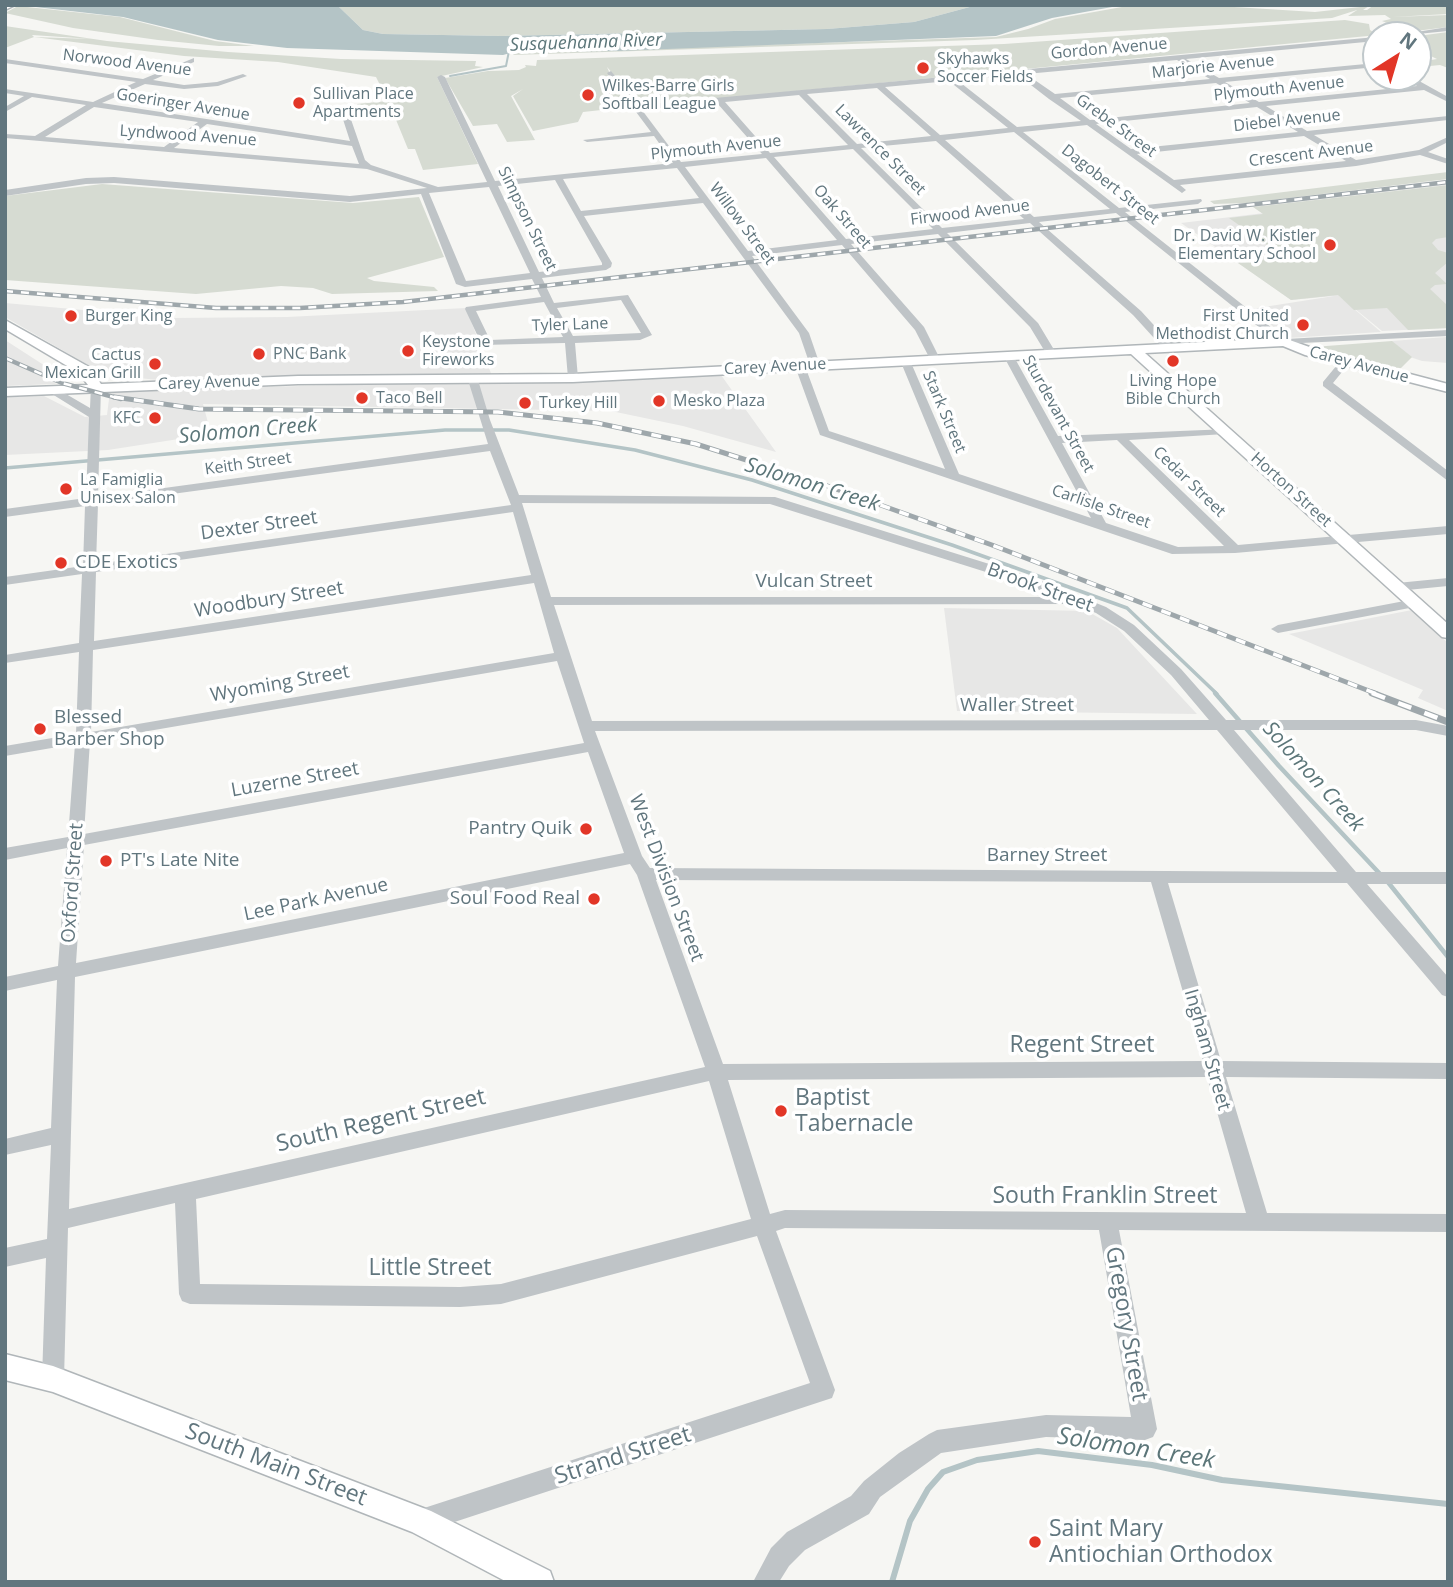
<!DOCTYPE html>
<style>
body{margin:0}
#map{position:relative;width:1453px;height:1587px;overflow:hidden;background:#f6f6f3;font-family:"Open Sans",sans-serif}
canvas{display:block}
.frame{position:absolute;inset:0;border:7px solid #61767e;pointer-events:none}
.north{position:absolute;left:1362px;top:21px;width:70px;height:70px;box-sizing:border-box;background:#fff;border:2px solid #c0c8cb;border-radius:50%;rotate:37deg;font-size:19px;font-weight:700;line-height:28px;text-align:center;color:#61767e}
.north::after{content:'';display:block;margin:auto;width:24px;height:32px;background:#e23627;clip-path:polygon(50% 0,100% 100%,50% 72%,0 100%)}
</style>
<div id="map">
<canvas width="1453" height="1587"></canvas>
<div class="frame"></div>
<div class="north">N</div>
</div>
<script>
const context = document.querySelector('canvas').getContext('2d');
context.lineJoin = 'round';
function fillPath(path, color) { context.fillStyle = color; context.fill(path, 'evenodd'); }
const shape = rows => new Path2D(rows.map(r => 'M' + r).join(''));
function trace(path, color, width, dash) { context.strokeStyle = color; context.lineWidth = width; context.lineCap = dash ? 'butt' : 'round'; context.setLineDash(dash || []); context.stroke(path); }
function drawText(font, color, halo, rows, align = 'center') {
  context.font = font + ' "Open Sans",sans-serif'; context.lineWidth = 7; context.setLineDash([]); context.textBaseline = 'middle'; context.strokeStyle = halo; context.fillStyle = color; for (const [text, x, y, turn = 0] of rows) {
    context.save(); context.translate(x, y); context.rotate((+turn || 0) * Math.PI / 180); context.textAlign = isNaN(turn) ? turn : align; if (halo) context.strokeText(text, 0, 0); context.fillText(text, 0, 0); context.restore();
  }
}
const built = shape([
 [1448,180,1448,185,1253,207,1248,203],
 [1448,191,1448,328,1382,331,1338,295,1381,332,1288,338,1251,309,1334,296,1291,300,1181,223],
 [5,303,173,318,287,317,466,308,492,376,158,380,120,376,88,365,5,317],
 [1447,337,1448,363,1422,361,1410,357,1391,341],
 [5,340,67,380,54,384,5,386],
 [721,375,776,452,683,426,611,411,203,404,211,434,108,450,5,455,5,397,44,396,85,417,107,415,110,391],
 [944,608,1087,611,1117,628,1197,714,957,711],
 [1412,610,1448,643,1448,711,1418,698,1423,690,1289,634]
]);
const green = shape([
 [337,5,977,5,914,22,827,29,502,36,383,34,363,30],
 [1133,5,1202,5,1315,12,1369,6,1363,10,1367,10,1374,5,1448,5,1448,14,1392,17,1448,15,1448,27,1383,35,1378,32,1395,26,1382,21,1391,19,1385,15,1348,16,1357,10,1332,18,975,40,513,55,514,53,996,37,1028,29,1055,19],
 [18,6,120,17,215,41,254,46,219,46,158,40,73,28,5,13],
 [1345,20,1369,24,1370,30,1378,35,641,106,607,67,614,83,612,84,629,107,583,112,578,122,533,131,513,96,523,89,511,96,535,140,507,142,497,124,473,126,445,78,488,71,519,70,526,67,525,65,536,66,537,60,1004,44],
 [5,26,107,41,228,52,341,59,476,61,475,66,483,67,437,77,478,164,423,170,415,149,408,149,392,110,361,112,357,104,388,101,376,77,278,62,184,56,34,37,92,39,32,35,34,37,5,48],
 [1448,32,1448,68,1440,65,1430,66,1418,60,1418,54,1431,60,1437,59,1418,50,1418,36],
 [1448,172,1448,179,1247,203,1214,204,1210,201],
 [102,184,353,203,419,197,444,257,367,278,374,281,434,287,438,291,332,294,313,288,281,286,196,294,5,280,5,196],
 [1448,185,1448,237,1436,239,1432,243,1438,250,1448,253,1448,262,1435,273,1447,284,1435,285,1430,289,1448,306,1448,328,1408,330,1387,308,1354,310,1338,295,1291,300,1238,263,1284,257,1229,218,1263,214,1253,207],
 [1392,341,1412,357,1398,371,1313,347]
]);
const water = shape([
 [18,5,337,5,363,30,383,34,502,36,827,29,914,22,977,5,1123,5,1052,18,996,36,616,51,514,52,503,55,287,48,218,40,123,17]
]);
const streamFar3 = shape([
 [450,76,506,66,509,51]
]);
const streamFar2 = shape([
 [5,468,445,430,509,430,635,450,752,480,952,545,1127,608,1217,694]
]);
const streamFar1 = shape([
 [1215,693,1279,766,1381,875],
 [1387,881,1448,957]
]);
const stream = shape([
 [892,1582,910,1521,928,1489,943,1472,977,1460,1038,1451,1152,1465,1222,1480,1448,1504]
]);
const minor = shape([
 [1448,27,1448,31,1407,35,1410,33,1448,27],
 [1376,37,1376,41,1186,59,1219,78,1376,63,1376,67,1225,82,1259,102,1417,86,1403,77,1412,77,1448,97,1448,102,1424,90,1266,106,1307,131,1448,116,1448,120,1314,135,1356,160,1419,150,1448,137,1448,142,1428,152,1448,159,1448,164,1420,155,1356,166,1180,185,1186,190,1182,193,1087,125,1023,132,1119,208,1201,199,1202,201,1198,204,1125,212,1286,339,1448,330,1448,336,1280,344,1116,213,1039,222,1141,311,1172,345,1172,349,1164,349,1133,315,1030,223,947,233,1038,323,1056,353,1051,356,1047,355,1030,327,938,234,851,244,924,327,940,359,935,362,930,359,915,330,842,245,752,256,809,333,820,365,815,368,810,365,799,333,703,203,584,216,612,263,611,267,606,270,542,278,554,303,628,295,652,335,640,340,575,343,578,378,573,381,568,378,565,343,482,345,465,309,466,307,541,297,532,279,465,287,456,284,421,194,350,202,114,183,86,184,5,196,5,190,86,178,114,177,350,196,427,188,367,169,5,138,5,134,35,136,86,105,32,97,5,112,5,107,24,96,5,93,5,89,93,102,136,82,5,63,5,59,143,79,194,58,194,62,153,80,184,85,217,82,243,74,247,76,218,86,184,89,145,84,102,103,350,141,339,107,346,105,365,160,371,165,438,187,487,182,437,77,441,75,445,77,495,181,673,163,654,136,587,142,583,140,651,132,607,73,611,71,639,105,1376,37],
 [1177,60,1210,79,1055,94,1026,74,1177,60],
 [1018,75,1049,99,1081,121,1017,127,957,80,1018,75],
 [949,81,1008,128,940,135,885,87,949,81],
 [1216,83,1250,103,1090,120,1060,98,1216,83],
 [877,88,931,136,857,144,807,94,877,88],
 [799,95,848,145,770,153,725,102,799,95],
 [717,103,762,154,681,162,642,110,717,103],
 [94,107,198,122,164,147,45,137,94,107],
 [1257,107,1298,132,1131,149,1096,124,1257,107],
 [207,124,352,146,359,164,174,148,207,124],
 [1014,132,1110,209,1034,217,945,140,1014,132],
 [1304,136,1346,161,1174,180,1137,154,1304,136],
 [936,141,1024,219,942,228,861,148,936,141],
 [853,149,933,229,846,239,774,157,853,149],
 [766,158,837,240,748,251,685,167,766,158],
 [677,168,699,198,581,211,563,179,677,168],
 [555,180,602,263,602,265,539,272,498,186,555,180],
 [489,187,530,273,466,281,429,193,489,187],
 [621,300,641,333,573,336,557,308,621,300],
 [544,302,563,337,490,340,476,311,544,302],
 [1004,353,1013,355,1058,436,1229,429,1231,431,1225,434,1129,440,1238,545,1448,526,1448,534,1235,553,1172,554,820,435,795,366,800,363,805,366,829,431,945,469,900,360,909,358,959,474,1091,518,1003,355,1004,353],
 [1117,440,1224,546,1178,547,1106,523,1062,443,1117,440],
 [1342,359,1351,361,1333,383,1448,471,1448,481,1323,386,1323,382,1342,359],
 [473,377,478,380,490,420,519,495,775,497,1034,578,1106,607,1134,625,1181,669,1226,720,1416,720,1448,726,1448,736,1416,730,1234,730,1356,872,1448,872,1448,884,1367,884,1448,977,1448,997,1442,995,1347,883,1168,883,1221,1061,1448,1063,1448,1079,1226,1077,1267,1213,1448,1214,1448,1232,1119,1230,1157,1429,1153,1437,1145,1440,1046,1437,941,1453,880,1497,869,1514,805,1550,789,1566,779,1582,753,1582,771,1548,787,1532,851,1496,864,1481,899,1453,929,1434,937,1430,1046,1415,1131,1417,1099,1230,785,1228,776,1231,835,1390,832,1398,421,1533,412,1530,409,1521,412,1512,421,1509,810,1383,757,1236,501,1304,460,1307,190,1304,182,1301,179,1294,175,1203,68,1228,64,1379,61,1387,53,1390,45,1387,42,1379,46,1258,5,1267,5,1248,47,1239,51,1145,5,1155,5,1139,51,1128,57,980,5,991,5,977,58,966,67,848,5,860,5,848,68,837,75,744,5,756,5,746,76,734,79,652,5,663,5,655,79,643,82,574,5,585,5,577,83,566,85,506,5,517,5,509,86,498,89,417,44,389,54,387,90,408,91,386,96,383,101,386,98,497,488,444,468,380,473,377],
 [490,451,511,505,96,564,98,504,490,451],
 [522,503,770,504,1024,584,1057,597,551,597,522,503],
 [513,512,531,575,94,641,96,572,513,512],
 [534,583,554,653,91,732,93,650,534,583],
 [1074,604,1096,613,1124,631,1171,675,1209,720,592,721,554,605,1074,604],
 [557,661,584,743,84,834,90,741,557,661],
 [1217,730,1337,872,650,868,642,856,595,731,1217,730],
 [588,752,624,853,76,963,84,845,588,752],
 [630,864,637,875,705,1067,69,1209,75,977,630,864],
 [656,880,1151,882,1203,1061,723,1064,656,880],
 [1207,1077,1246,1213,785,1210,770,1214,728,1080,1207,1077],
 [709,1081,751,1219,501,1284,460,1287,200,1284,196,1199,709,1081],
 [1448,578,1448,586,1397,591,1390,587,1397,583,1448,578],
 [1415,599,1422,603,1420,606,1278,633,1271,629,1278,625,1415,599]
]);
const major = shape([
 [5,5,15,5,5,10,5,5],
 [5,320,89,367,101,384,298,376,573,374,1284,338,1315,349,1448,384,1448,392,1305,355,1283,346,1145,353,1448,624,1448,638,1442,637,1131,354,573,382,298,384,5,396,5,388,88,385,79,373,5,329,5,320],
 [5,1354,53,1366,431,1511,550,1571,554,1582,507,1582,412,1532,53,1392,5,1380,5,1354]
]);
const railFar2 = shape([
 [5,291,216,308,300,308,403,302,1448,182],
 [5,358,62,383,121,399]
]);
const railFar1 = shape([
 [114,397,199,409,498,412,597,423,696,444,822,484,992,545,1377,694]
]);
const rail = shape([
 [1372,693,1448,722]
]);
const markers = [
 [923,68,7,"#e23627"],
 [588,95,7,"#e23627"],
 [299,103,7,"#e23627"],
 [1330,245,7,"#e23627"],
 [71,316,7,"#e23627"],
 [1303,325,7,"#e23627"],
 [408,351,7,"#e23627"],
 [259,354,7,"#e23627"],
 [1173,361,7,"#e23627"],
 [155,364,7,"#e23627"],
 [362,398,7,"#e23627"],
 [659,401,7,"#e23627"],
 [525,403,7,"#e23627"],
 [155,418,7,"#e23627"],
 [66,489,7,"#e23627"],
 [61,563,7,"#e23627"],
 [40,729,7,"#e23627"],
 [586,829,7,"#e23627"],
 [106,861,7,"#e23627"],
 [594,899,7,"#e23627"],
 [781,1111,7,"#e23627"],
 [1035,1542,7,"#e23627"]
];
const farStreetnames = [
 ["Gordon Avenue",1109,49,-5],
 ["Norwood Avenue",127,63,7],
 ["Marjorie Avenue",1213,67,-6],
 ["Plymouth Avenue",1279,89,-6],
 ["Goeringer Avenue",183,105,9],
 ["Diebel Avenue",1287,121,-6],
 ["Grebe Street",1116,126,36],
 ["Lyndwood Avenue",188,136,4],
 ["Plymouth Avenue",716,148,-6],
 ["Lawrence Street",880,150,45],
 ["Crescent Avenue",1311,154,-7],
 ["Dagobert Street",1110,185,38],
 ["Firwood Avenue",970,213,-7],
 ["Oak Street",842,217,49],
 ["Simpson Street",527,219,64],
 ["Willow Street",742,224,53],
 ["Tyler Lane",570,325,-2],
 ["Carey Avenue",1359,365,15],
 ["Carey Avenue",775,367,-3],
 ["Carey Avenue",209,383,-2],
 ["Stark Street",944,412,67],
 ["Sturdevant Street",1058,414,61],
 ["Keith Street",248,464,-8],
 ["Cedar Street",1189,482,44],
 ["Horton Street",1291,490,42],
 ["Carlisle Street",1101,507,19]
];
const farPoinames = [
 ["Skyhawks",937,59],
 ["Soccer Fields",937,77],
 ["Wilkes-Barre Girls",602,86],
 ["Softball League",602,104],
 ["Sullivan Place",313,94],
 ["Apartments",313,112],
 ["Dr. David W. Kistler",1316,236,"right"],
 ["Elementary School",1316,254,"right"],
 ["Burger King",85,316],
 ["First United",1289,316,"right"],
 ["Methodist Church",1289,334,"right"],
 ["Keystone",422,342],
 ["Fireworks",422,360],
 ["PNC Bank",273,354],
 ["Cactus",141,355,"right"],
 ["Mexican Grill",141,373,"right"],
 ["Living Hope",1173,381,"center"],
 ["Bible Church",1173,399,"center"],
 ["Taco Bell",376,398],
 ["Mesko Plaza",673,401],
 ["Turkey Hill",539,403],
 ["KFC",141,418,"right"],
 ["La Famiglia",80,480],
 ["Unisex Salon",80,498]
];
const farWaternames = [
 ["Susquehanna River",586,43,-2]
];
const streetNames = [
 ["Dexter Street",259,526,-8],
 ["Vulcan Street",814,582],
 ["Brook Street",1040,588,20],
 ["Woodbury Street",269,600,-9],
 ["Wyoming Street",280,684,-10],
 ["Waller Street",1017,706],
 ["Luzerne Street",295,780,-10],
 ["Barney Street",1047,856],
 ["West Division Street",666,878,69],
 ["Oxford Street",73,883,-86],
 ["Lee Park Avenue",316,900,-12],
 ["Ingham Street",1207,1050,74]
];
const poiNames = [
 ["CDE Exotics",75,563],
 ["Blessed",54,718],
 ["Barber Shop",54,740],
 ["Pantry Quik",572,829,"right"],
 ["PT's Late Nite",120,861],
 ["Soul Food Real",580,899,"right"]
];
const waterNames = [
 ["Solomon Creek",248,431,-5],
 ["Solomon Creek",812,485,17],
 ["Solomon Creek",1313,777,48]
];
const nearStreetnames = [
 ["Regent Street",1082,1045],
 ["South Regent Street",381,1121,-13],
 ["South Franklin Street",1105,1196],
 ["Little Street",430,1268],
 ["Gregory Street",1126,1324,80],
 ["Strand Street",623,1456,-18],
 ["South Main Street",276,1465,21]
];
const nearPoinames = [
 ["Baptist",795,1098],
 ["Tabernacle",795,1124],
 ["Saint Mary",1049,1529],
 ["Antiochian Orthodox",1049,1555]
];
const nearWaternames = [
 ["Solomon Creek",1136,1449,9]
];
fillPath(built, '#e7e7e6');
fillPath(green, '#d6dbd2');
fillPath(water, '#b4c4c6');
trace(streamFar3, '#b4c4c6', 2);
trace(streamFar2, '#b4c4c6', 3.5);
trace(streamFar1, '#b4c4c6', 4.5);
trace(stream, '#b4c4c6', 6);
trace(major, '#b0b6b9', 3);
fillPath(minor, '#bfc4c7');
fillPath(major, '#fff');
trace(railFar2, '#9ea7ab', 4.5);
trace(railFar1, '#9ea7ab', 5);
trace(rail, '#9ea7ab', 7);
trace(railFar2, '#fff', 2.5, [8]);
trace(railFar1, '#fff', 3.5, [10]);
trace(rail, '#fff', 4.5, [14]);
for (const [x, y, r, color] of markers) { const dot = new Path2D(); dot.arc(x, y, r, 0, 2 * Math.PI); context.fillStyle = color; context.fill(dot); trace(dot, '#fff', 2.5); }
drawText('16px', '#61767e', '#fff', farStreetnames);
drawText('16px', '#61767e', '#fff', farPoinames, 'left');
drawText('italic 18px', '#5c7679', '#fff', farWaternames);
drawText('19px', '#61767e', '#fff', streetNames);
drawText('19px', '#61767e', '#fff', poiNames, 'left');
drawText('italic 21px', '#5c7679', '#fff', waterNames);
drawText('23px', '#61767e', '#fff', nearStreetnames);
drawText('23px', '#61767e', '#fff', nearPoinames, 'left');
drawText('italic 24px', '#5c7679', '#fff', nearWaternames);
</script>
